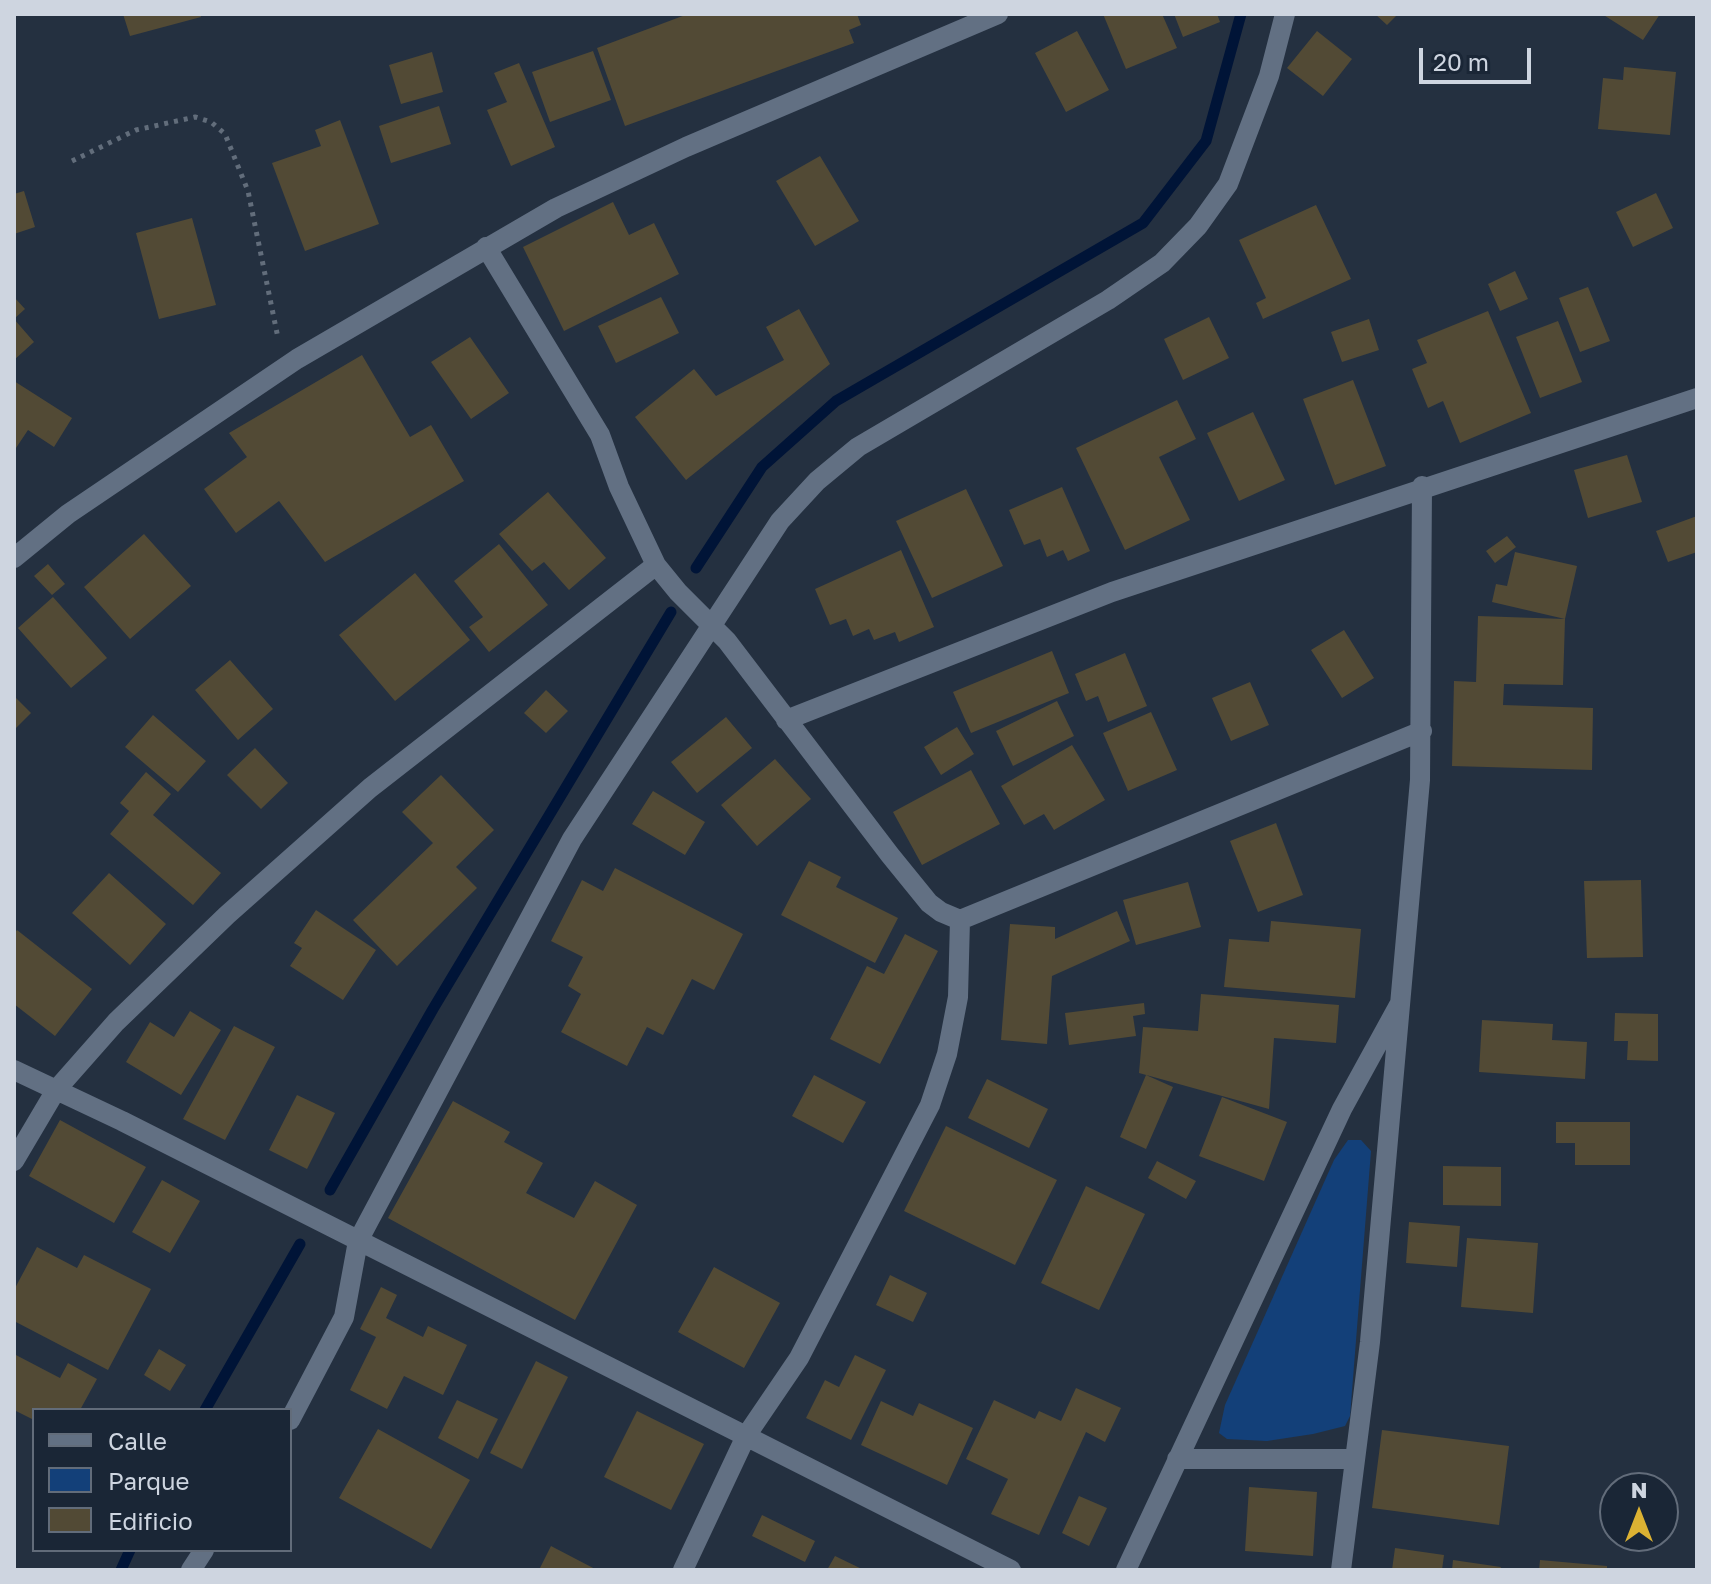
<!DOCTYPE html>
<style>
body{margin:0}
#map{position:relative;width:1711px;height:1584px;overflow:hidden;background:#243040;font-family:"Golos Text",sans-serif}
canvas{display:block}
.frame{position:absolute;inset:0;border:16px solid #ced5e0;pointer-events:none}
.legend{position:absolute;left:32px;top:1408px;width:260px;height:144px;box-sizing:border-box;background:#1a2636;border:2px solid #626c7a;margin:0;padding:10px 14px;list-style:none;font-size:24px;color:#ced5e0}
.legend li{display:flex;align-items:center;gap:16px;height:40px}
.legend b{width:40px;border:2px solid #626c7a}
.north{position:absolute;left:1599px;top:1472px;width:80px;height:80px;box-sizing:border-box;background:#1a2636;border:2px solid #626c7a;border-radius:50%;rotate:0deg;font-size:22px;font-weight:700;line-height:32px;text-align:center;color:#ced5e0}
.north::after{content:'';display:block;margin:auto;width:28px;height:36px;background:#dcb233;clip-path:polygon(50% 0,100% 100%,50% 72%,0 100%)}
.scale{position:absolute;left:1419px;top:48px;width:112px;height:36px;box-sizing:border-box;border:4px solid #ced5e0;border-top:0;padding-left:10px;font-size:24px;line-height:28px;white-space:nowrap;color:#ced5e0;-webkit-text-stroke:6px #1a2636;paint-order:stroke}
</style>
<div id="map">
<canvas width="1711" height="1584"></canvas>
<div class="frame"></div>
<ul class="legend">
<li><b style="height:10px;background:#627083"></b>Calle</li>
<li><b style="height:22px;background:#134079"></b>Parque</li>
<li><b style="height:22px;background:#524a35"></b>Edificio</li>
</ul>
<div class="north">N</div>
<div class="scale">20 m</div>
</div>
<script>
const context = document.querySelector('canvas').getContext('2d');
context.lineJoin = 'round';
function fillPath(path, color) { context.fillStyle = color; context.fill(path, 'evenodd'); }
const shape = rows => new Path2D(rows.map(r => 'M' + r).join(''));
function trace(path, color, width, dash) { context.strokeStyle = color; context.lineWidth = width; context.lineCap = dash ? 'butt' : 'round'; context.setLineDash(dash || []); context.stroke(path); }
const green = shape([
 [1348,1140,1361,1140,1371,1151,1350,1416,1345,1426,1313,1434,1267,1441,1227,1439,1219,1433,1225,1405,1334,1160]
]);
const stream = shape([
 [696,568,762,467,836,401,1143,223,1206,141,1241,14],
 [330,1190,433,1009,671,612],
 [205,1410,300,1244],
 [121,1570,130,1550]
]);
const building = shape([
 [123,14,200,14,201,17,130,36],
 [688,14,857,14,861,25,849,30,854,43,625,126,597,48],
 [1103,14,1162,14,1177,48,1126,69],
 [1174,14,1217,14,1220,22,1183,37],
 [1375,14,1398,14,1387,25],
 [1602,14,1660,14,1643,40],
 [1077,31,1109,90,1066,112,1035,53],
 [1317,31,1352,59,1323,96,1287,68],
 [593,51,611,100,550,122,532,72],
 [432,52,443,92,401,104,389,65],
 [519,63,555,147,511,166,487,110,507,102,494,73],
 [1624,67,1676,72,1670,135,1598,129,1603,78,1623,80],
 [439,106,451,144,391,163,379,126],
 [340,120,379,224,305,251,272,163,321,146,315,130],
 [820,156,859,221,815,246,776,181],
 [24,191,35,227,14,234,14,194],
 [1656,193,1673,228,1633,247,1616,212],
 [613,202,629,235,654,223,679,274,564,331,523,247],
 [1316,205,1351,279,1263,319,1256,303,1266,298,1239,240],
 [192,218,216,305,159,319,136,233],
 [1515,271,1528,299,1500,311,1488,284],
 [1588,287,1610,341,1580,352,1559,298],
 [14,297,25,309,14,319],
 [661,297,679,333,616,363,598,326],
 [799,309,830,364,686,480,635,417,694,369,716,396,784,360,766,327],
 [1488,311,1531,413,1460,443,1443,401,1428,408,1412,369,1427,363,1417,340],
 [1209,317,1229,358,1183,380,1164,339],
 [14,319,34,342,14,360],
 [1369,319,1379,350,1342,362,1331,332],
 [1558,321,1582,382,1540,398,1516,337],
 [470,337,509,393,471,419,431,362],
 [362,355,410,437,431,425,464,481,325,562,279,501,236,533,204,489,247,457,229,433],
 [1353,380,1386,466,1335,485,1303,399],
 [14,381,72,418,54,447,28,430,14,451],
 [1177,400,1196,439,1159,457,1190,520,1125,550,1076,448],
 [1253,412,1285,480,1239,501,1207,433],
 [1627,455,1642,502,1588,518,1574,470],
 [1062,487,1090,551,1068,561,1063,550,1047,557,1040,539,1024,545,1009,510],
 [966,489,1003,566,932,598,896,521],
 [548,492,606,558,569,590,544,562,532,571,499,534],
 [1697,516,1697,552,1668,562,1656,531],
 [144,534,191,586,130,639,84,587],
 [1507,536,1516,547,1495,563,1486,551],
 [499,544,548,605,489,652,469,627,483,617,454,581],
 [901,550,934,627,899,642,895,632,874,640,869,629,853,636,846,619,830,625,815,589],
 [1515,552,1577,566,1565,619,1492,602,1496,584,1507,586],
 [48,564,65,584,52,595,34,576],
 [415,573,470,640,395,701,339,635],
 [53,597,107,658,71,688,18,628],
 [1478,616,1565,619,1563,685,1504,684,1503,705,1593,708,1592,770,1452,766,1454,681,1476,682],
 [1344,630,1374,678,1342,698,1311,650],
 [1052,651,1069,693,971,733,953,692],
 [1125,653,1147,706,1108,722,1098,696,1086,701,1075,674],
 [230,660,273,709,238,740,195,690],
 [1250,682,1269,725,1231,741,1212,698],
 [546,690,568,711,546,733,524,713],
 [14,696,31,713,14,730],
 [1057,701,1074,736,1013,766,996,731],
 [1151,712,1177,770,1128,791,1103,733],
 [153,715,206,761,178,792,125,747],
 [726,717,752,748,697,793,671,762],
 [957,727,974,754,941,775,924,747],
 [1072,745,1105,800,1054,830,1044,814,1024,825,1001,786],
 [255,748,288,783,261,809,227,775],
 [775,759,811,799,757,846,721,805],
 [971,770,1000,824,922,865,893,812],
 [146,772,171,794,153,815,221,873,193,905,110,834,129,811,120,803],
 [441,775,494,830,456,867,477,888,397,966,353,920,433,843,402,812],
 [653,791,705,822,685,855,632,824],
 [1276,823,1303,895,1258,912,1230,841],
 [809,861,841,877,836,887,898,918,875,963,781,915],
 [615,868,743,934,714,990,692,979,663,1035,647,1027,627,1066,561,1032,581,994,568,986,583,957,551,941,582,880,603,891],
 [109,873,166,924,130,965,72,913],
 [1641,880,1643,957,1587,958,1584,881],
 [1188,882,1201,927,1136,945,1123,900],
 [316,910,376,950,343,1000,290,966,302,948,294,943],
 [1117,911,1130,941,1052,976,1047,1044,1001,1040,1010,924,1055,927,1055,939],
 [1271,921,1361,929,1355,998,1224,987,1229,939,1269,942],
 [17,930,92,989,55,1036,14,1004,14,934],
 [905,934,938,951,880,1064,830,1039,867,966,884,974],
 [1201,994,1339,1005,1336,1043,1274,1038,1269,1109,1139,1073,1143,1027,1198,1031],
 [1144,1003,1145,1014,1133,1016,1136,1036,1069,1045,1065,1013],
 [190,1011,221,1030,181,1095,126,1062,150,1022,174,1037],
 [1615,1013,1658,1014,1658,1061,1627,1060,1628,1041,1614,1041],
 [1482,1020,1553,1024,1552,1040,1587,1042,1585,1079,1479,1072],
 [234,1026,275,1047,225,1140,183,1119],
 [814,1075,866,1102,843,1143,792,1116],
 [1146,1075,1173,1087,1146,1149,1120,1137],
 [987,1079,1048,1109,1029,1148,968,1118],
 [297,1095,335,1113,307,1169,269,1150],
 [1222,1097,1287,1122,1264,1181,1199,1156],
 [453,1101,510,1132,504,1142,543,1163,526,1193,574,1218,595,1181,637,1205,575,1320,388,1218],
 [60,1120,146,1167,114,1223,29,1176],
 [1556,1122,1630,1122,1630,1165,1575,1165,1575,1143,1556,1143],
 [946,1126,1057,1180,1015,1265,904,1211],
 [1157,1161,1196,1181,1186,1199,1148,1178],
 [1443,1166,1501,1167,1501,1206,1443,1205],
 [162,1180,200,1201,170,1253,132,1232],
 [1086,1186,1145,1214,1099,1310,1041,1283],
 [1409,1222,1460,1226,1457,1267,1406,1263],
 [1467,1238,1538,1243,1533,1313,1461,1307],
 [37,1247,77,1268,84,1255,151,1289,108,1370,14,1321,14,1290],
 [714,1267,780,1303,744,1368,678,1332],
 [890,1275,927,1293,913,1322,876,1305],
 [381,1287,397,1295,386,1318,423,1337,428,1326,467,1345,443,1395,404,1376,387,1409,350,1390,376,1337,360,1329],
 [159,1349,186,1365,170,1391,144,1375],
 [14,1354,60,1378,68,1363,97,1379,80,1410,34,1410,34,1420,14,1410],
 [855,1355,886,1370,851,1440,806,1418,825,1380,839,1387],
 [536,1361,568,1377,522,1469,490,1453],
 [1076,1388,1121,1408,1105,1442,1086,1432,1039,1535,991,1514,1008,1479,966,1459,994,1400,1035,1419,1039,1411,1061,1421],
 [457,1400,498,1419,478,1459,438,1438],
 [881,1401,913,1416,919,1403,973,1428,947,1485,861,1445],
 [637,1411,704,1444,671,1510,604,1477],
 [378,1429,470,1480,431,1549,339,1498],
 [1382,1430,1509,1446,1499,1525,1372,1508],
 [1249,1487,1317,1492,1313,1556,1245,1551],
 [1079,1496,1107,1508,1089,1546,1062,1533],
 [762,1515,815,1541,805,1562,752,1536],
 [551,1546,597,1570,539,1570],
 [1395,1548,1444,1555,1442,1570,1392,1570],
 [835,1556,864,1570,827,1570],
 [1453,1560,1501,1567,1500,1570,1452,1570],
 [1540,1560,1607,1566,1607,1570,1539,1570]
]);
const path = shape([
 [72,161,136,130,195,117,211,122,225,134,248,191,278,338]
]);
const street = shape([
 [486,247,600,435,619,487,656,565,678,592,727,641,890,855,929,903,941,912,960,920,1422,731],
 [14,558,68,514,297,359,556,208,686,147,998,14],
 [786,720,1112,592,1697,398],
 [14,1070,122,1121,1011,1570],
 [14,1161,56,1090,116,1022,227,915,370,788,656,565],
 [290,1420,344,1317,358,1241,572,839,780,521,817,481,858,447,1108,300,1162,263,1198,226,1228,184,1269,76,1285,14],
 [1177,1459,1354,1459],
 [191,1570,204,1550],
 [683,1570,746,1436,799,1358,930,1105,947,1054,958,997,960,920],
 [1126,1570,1342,1109,1399,1005],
 [1341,1570,1370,1342,1420,780,1422,486]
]);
fillPath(green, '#134079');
trace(stream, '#001437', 11);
fillPath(building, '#524a35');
trace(path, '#626d7b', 5, [4, 6]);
trace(street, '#627083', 20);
</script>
